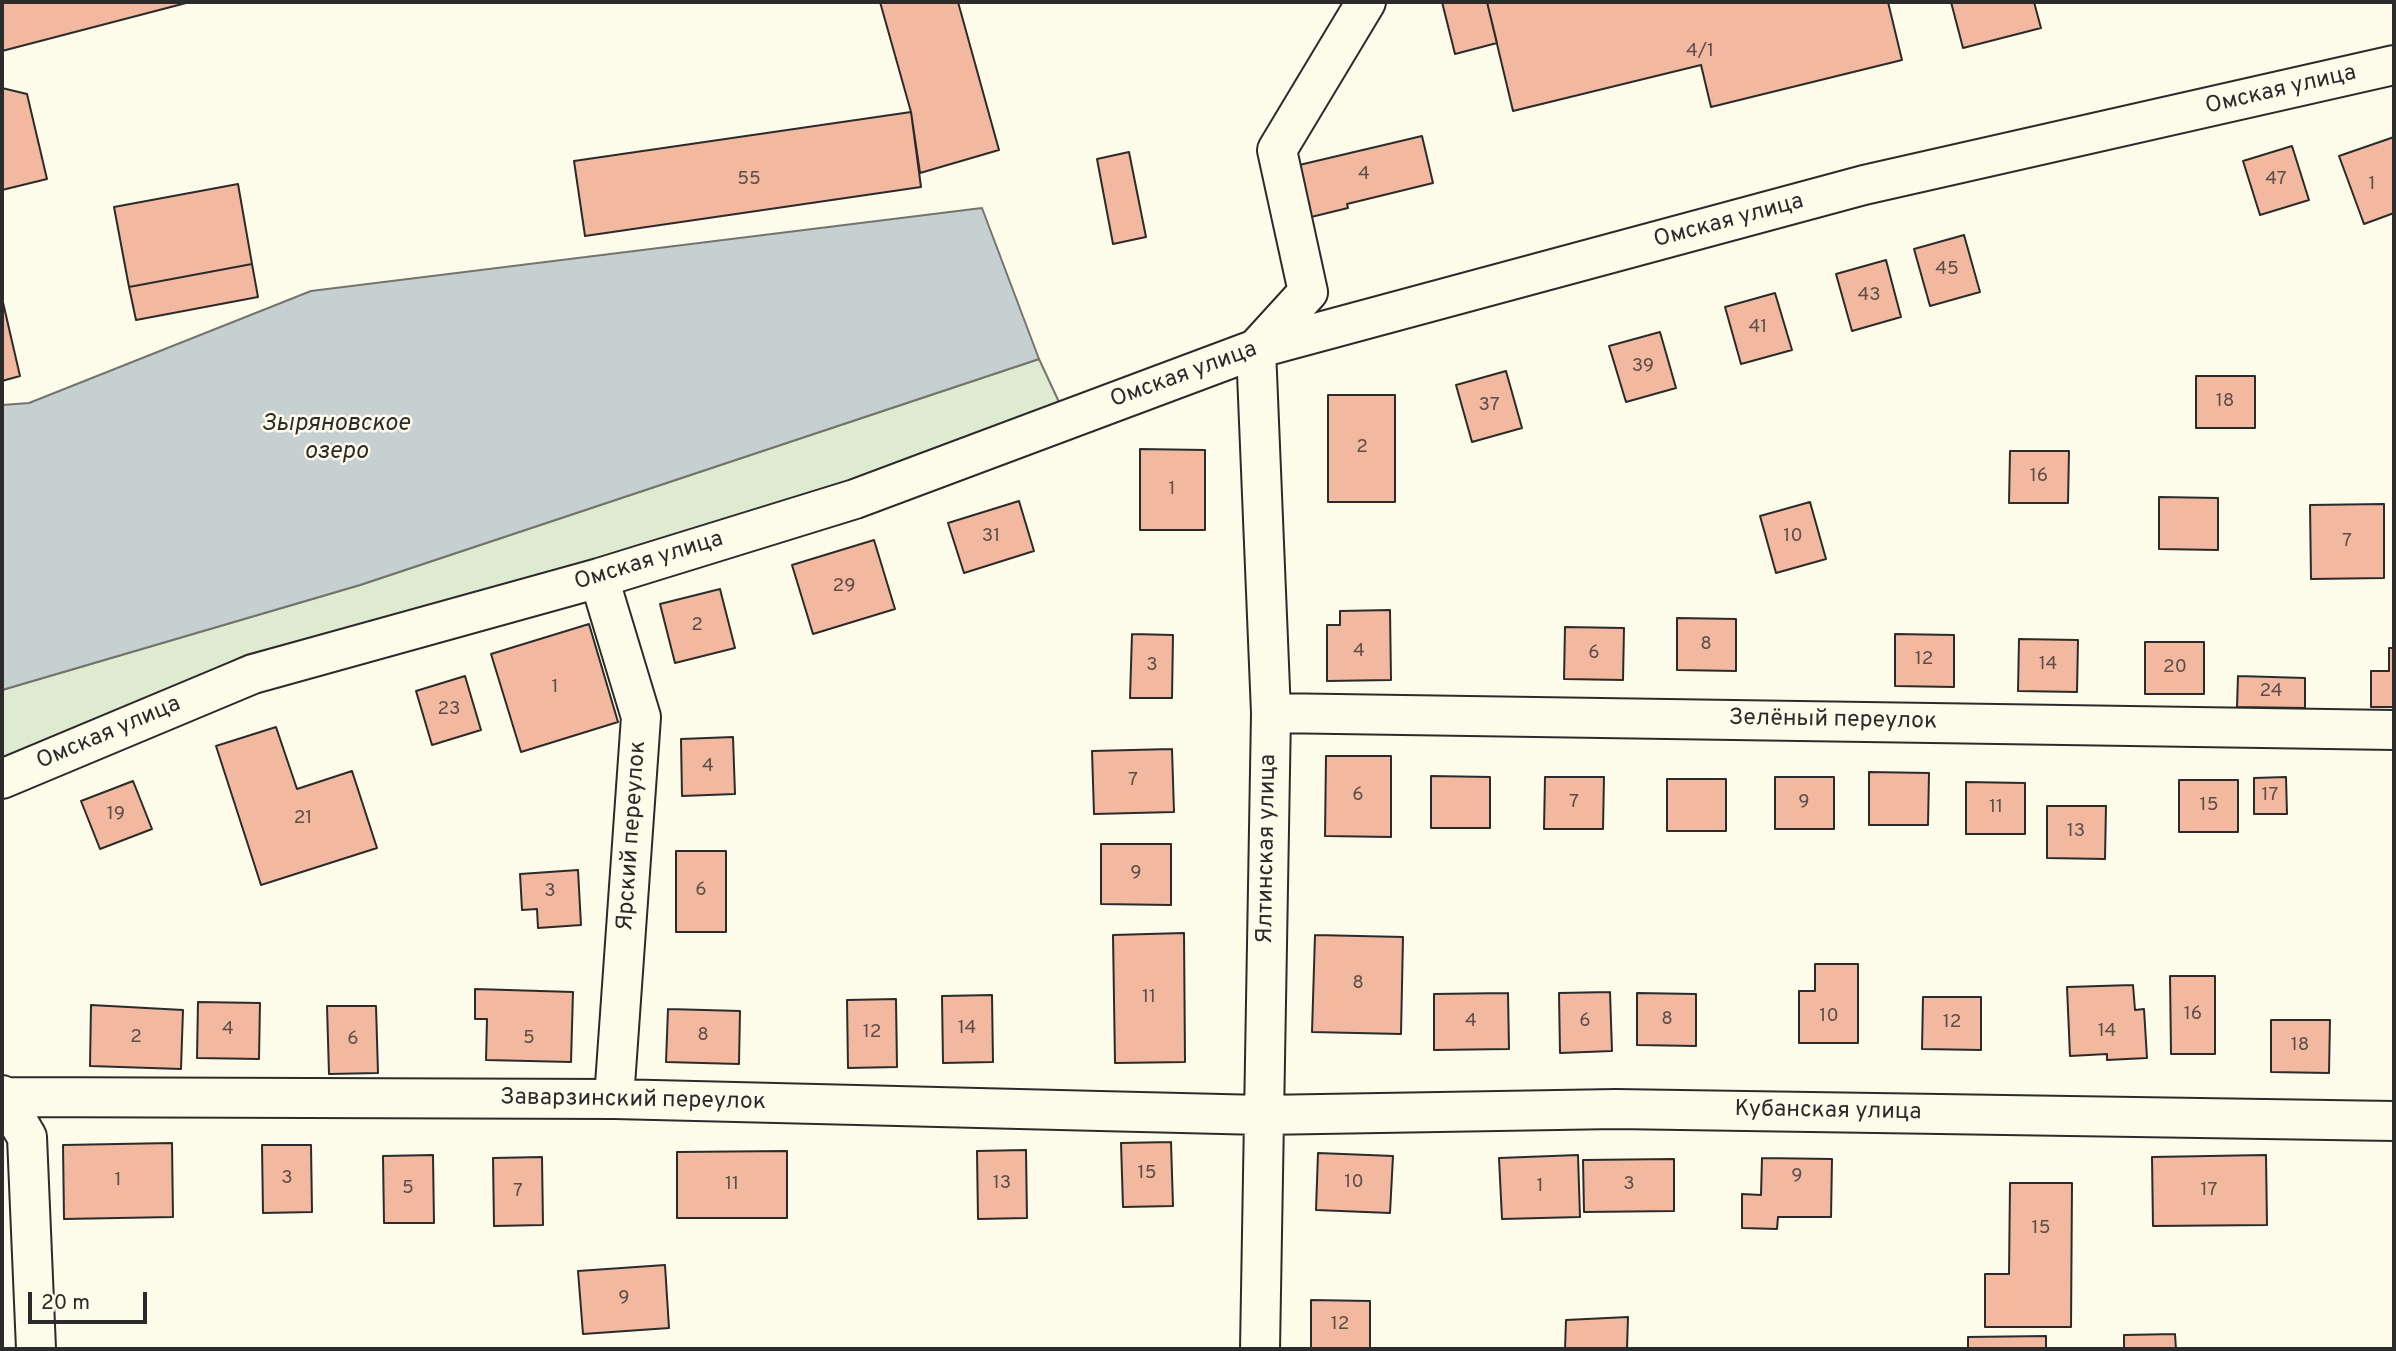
<!DOCTYPE html>
<meta charset="utf-8">
<style>
body{margin:0}
#map{position:relative;width:2396px;height:1351px;overflow:hidden;background:#fdfbea;font-family:Overpass,sans-serif}
canvas{display:block}
.frame{position:absolute;inset:0;border:4px solid #2b2b2b;pointer-events:none}
.scale{position:absolute;left:28px;top:1292px;width:119px;height:32px;box-sizing:border-box;border:4px solid #2b2b2b;border-top:0;padding-left:9px;font-size:21px;line-height:24px;white-space:nowrap;color:#2b2b2b;-webkit-text-stroke:5px #fdfbea;paint-order:stroke}
</style>
<div id="map">
<canvas width="2396" height="1351"></canvas>
<div class="frame"></div>
<div class="scale">20 m</div>
</div>
<script>
const context = document.querySelector('canvas').getContext('2d');
context.lineJoin = 'round';
function fillPath(path, color) { context.fillStyle = color; context.fill(path, 'evenodd'); }
const shape = rows => new Path2D(rows.map(r => 'M' + r).join(''));
function trace(path, color, width, dash) { context.strokeStyle = color; context.lineWidth = width; context.lineCap = dash ? 'butt' : 'round'; context.setLineDash(dash || []); context.stroke(path); }
function drawText(font, color, halo, rows, align = 'center') {
  context.font = font + ' Overpass,sans-serif'; context.lineWidth = 5; context.setLineDash([]); context.textBaseline = 'middle'; context.strokeStyle = halo; context.fillStyle = color; for (const [text, x, y, turn = 0] of rows) {
    context.save(); context.translate(x, y); context.rotate((+turn || 0) * Math.PI / 180); context.textAlign = isNaN(turn) ? turn : align; if (halo) context.strokeText(text, 0, 0); context.fillText(text, 0, 0); context.restore();
  }
}
const green = shape([
 [1039,359,1059,402,1005,423,846,482,597,561,246,655,2,765,2,690,360,585,1039,359]
]);
const water = shape([
 [982,208,1039,359,360,585,2,690,2,405,29,403,311,291,982,208]
]);
const building = shape([
 [2,2,190,2,2,51,2,2],
 [880,2,958,2,999,150,920,173,911,112,880,2],
 [1442,2,1487,2,1497,43,1455,54,1442,2],
 [1487,2,1888,2,1902,60,1711,107,1701,65,1513,111,1487,2],
 [1951,2,2034,2,2041,28,1963,48,1951,2],
 [2,88,27,94,47,179,2,190,2,88],
 [911,112,921,187,585,236,574,161,911,112],
 [1422,136,1433,183,1347,204,1348,208,1307,218,1295,166,1422,136],
 [2394,137,2394,213,2364,224,2339,156,2394,137],
 [2292,146,2309,200,2260,215,2243,161,2292,146],
 [1129,152,1146,237,1113,244,1097,159,1129,152],
 [238,184,252,264,129,287,114,207,238,184],
 [1964,235,1980,292,1930,306,1914,249,1964,235],
 [1886,260,1901,317,1852,331,1836,274,1886,260],
 [252,264,258,297,136,320,129,287,252,264],
 [1775,293,1792,350,1741,364,1725,307,1775,293],
 [2,298,20,376,2,381,2,298],
 [1660,332,1676,388,1626,402,1609,346,1660,332],
 [1506,371,1522,428,1472,442,1456,385,1506,371],
 [2196,376,2255,376,2255,428,2196,428,2196,376],
 [1328,395,1395,395,1395,502,1328,502,1328,395],
 [1140,449,1205,450,1205,530,1140,530,1140,449],
 [2010,451,2069,451,2068,503,2009,503,2010,451],
 [2159,497,2218,498,2218,550,2159,549,2159,497],
 [1019,501,1034,551,964,573,948,523,1019,501],
 [1810,502,1826,559,1776,573,1760,516,1810,502],
 [2384,504,2384,578,2311,579,2310,505,2384,504],
 [874,540,895,609,813,634,792,565,874,540],
 [720,589,735,648,675,663,660,604,720,589],
 [1390,610,1391,680,1327,681,1327,625,1340,625,1340,611,1390,610],
 [1677,618,1736,619,1736,671,1677,670,1677,618],
 [589,624,618,722,521,752,491,654,589,624],
 [1565,627,1624,628,1623,680,1564,679,1565,627],
 [1132,634,1173,635,1172,698,1130,698,1132,634],
 [1895,634,1954,635,1954,687,1895,686,1895,634],
 [2019,639,2078,640,2077,692,2018,691,2019,639],
 [2145,642,2204,642,2204,694,2145,694,2145,642],
 [2389,648,2394,648,2394,707,2371,707,2371,671,2389,671,2389,648],
 [465,676,481,730,432,745,416,691,465,676],
 [2238,676,2305,678,2305,708,2237,707,2238,676],
 [276,727,297,789,352,771,377,848,261,885,216,746,276,727],
 [733,737,735,794,682,796,681,739,733,737],
 [1172,749,1174,812,1094,814,1092,751,1172,749],
 [1326,756,1391,756,1391,837,1325,836,1326,756],
 [1869,772,1929,773,1928,825,1869,825,1869,772],
 [1431,776,1490,777,1490,828,1431,828,1431,776],
 [1545,777,1604,777,1603,829,1544,829,1545,777],
 [1775,777,1834,777,1834,829,1775,829,1775,777],
 [2286,777,2287,814,2254,814,2254,778,2286,777],
 [1667,779,1726,779,1726,831,1667,831,1667,779],
 [2179,780,2238,780,2238,832,2179,832,2179,780],
 [133,781,152,829,100,849,81,801,133,781],
 [1966,782,2025,783,2025,834,1966,834,1966,782],
 [2047,806,2106,806,2105,859,2047,858,2047,806],
 [1101,844,1171,844,1171,905,1101,904,1101,844],
 [676,851,726,851,726,932,676,932,676,851],
 [578,870,581,925,538,928,537,909,522,910,520,874,578,870],
 [1184,933,1185,1062,1115,1063,1113,935,1184,933],
 [1315,935,1403,937,1401,1034,1312,1032,1315,935],
 [1815,964,1858,964,1858,1043,1799,1043,1799,991,1815,991,1815,964],
 [2170,976,2215,976,2215,1054,2171,1054,2170,976],
 [2133,985,2135,1010,2144,1009,2147,1058,2107,1060,2107,1054,2070,1056,2067,987,2133,985],
 [475,989,573,992,571,1062,486,1060,487,1019,475,1019,475,989],
 [1610,992,1612,1051,1560,1053,1559,993,1610,992],
 [1508,993,1509,1049,1434,1050,1434,994,1508,993],
 [1637,993,1696,994,1696,1046,1637,1045,1637,993],
 [992,995,993,1062,943,1063,942,996,992,995],
 [1923,997,1981,997,1981,1050,1922,1049,1923,997],
 [896,999,897,1067,848,1068,847,1000,896,999],
 [198,1002,260,1003,259,1059,197,1058,198,1002],
 [91,1005,183,1010,181,1069,90,1066,91,1005],
 [327,1006,376,1006,378,1073,329,1074,327,1006],
 [668,1009,740,1011,739,1064,666,1062,668,1009],
 [2271,1020,2330,1020,2329,1073,2271,1072,2271,1020],
 [1171,1142,1173,1206,1123,1207,1121,1143,1171,1142],
 [172,1143,173,1217,64,1219,63,1145,172,1143],
 [262,1145,311,1145,312,1212,263,1213,262,1145],
 [1026,1150,1027,1218,978,1219,977,1151,1026,1150],
 [787,1151,787,1218,677,1218,677,1152,787,1151],
 [1318,1153,1393,1156,1390,1213,1316,1210,1318,1153],
 [433,1155,434,1223,384,1223,383,1156,433,1155],
 [1578,1155,1580,1217,1502,1219,1499,1158,1578,1155],
 [2266,1155,2267,1225,2153,1226,2152,1157,2266,1155],
 [542,1157,543,1225,494,1226,493,1158,542,1157],
 [1762,1158,1832,1159,1831,1217,1778,1217,1777,1229,1742,1228,1742,1194,1761,1195,1762,1158],
 [1674,1159,1674,1211,1584,1212,1583,1160,1674,1159],
 [2010,1183,2072,1183,2071,1327,1985,1327,1985,1274,2009,1274,2010,1183],
 [665,1265,669,1328,583,1334,578,1271,665,1265],
 [1311,1300,1370,1301,1370,1349,1311,1349,1311,1300],
 [1628,1317,1627,1349,1565,1349,1566,1320,1628,1317],
 [2175,1334,2176,1349,2124,1349,2124,1335,2175,1334],
 [2046,1336,2046,1349,1968,1349,1968,1337,2046,1336]
]);
const minor = shape([
 [599,578,641,717,614,1099],
 [1271,713,2394,730],
 [2,779,253,674,599,578,855,499,1256,349,1864,185,2394,65],
 [2,1095,27,1137,36,1349],
 [2,1097,614,1099,1262,1115,1616,1109,2394,1121],
 [1260,1349,1271,713,1256,349,1308,292,1277,150,1366,2]
]);
const numberNames = [
 ["4/1",1700,52],
 ["4",1364,175],
 ["55",749,180],
 ["47",2276,180],
 ["1",2372,185],
 ["45",1947,270],
 ["43",1869,296],
 ["41",1758,328],
 ["39",1643,367],
 ["18",2225,402],
 ["37",1489,406],
 ["2",1362,448],
 ["16",2039,477],
 ["1",1172,490],
 ["31",991,537],
 ["10",1793,537],
 ["7",2347,542],
 ["29",844,587],
 ["2",697,626],
 ["8",1706,645],
 ["4",1359,652],
 ["6",1594,654],
 ["12",1924,660],
 ["14",2048,665],
 ["3",1152,666],
 ["20",2175,668],
 ["1",555,688],
 ["24",2271,692],
 ["23",449,710],
 ["4",708,767],
 ["7",1133,781],
 ["6",1358,796],
 ["17",2270,796],
 ["7",1574,803],
 ["9",1804,803],
 ["15",2209,806],
 ["11",1996,808],
 ["19",116,815],
 ["21",303,819],
 ["13",2076,832],
 ["9",1136,874],
 ["6",701,891],
 ["3",550,892],
 ["8",1358,984],
 ["11",1149,998],
 ["16",2193,1015],
 ["10",1829,1017],
 ["8",1667,1020],
 ["4",1471,1022],
 ["6",1585,1022],
 ["12",1952,1023],
 ["14",967,1029],
 ["4",228,1030],
 ["14",2107,1032],
 ["12",872,1033],
 ["8",703,1036],
 ["2",136,1038],
 ["5",529,1039],
 ["6",353,1040],
 ["18",2300,1046],
 ["15",1147,1174],
 ["9",1797,1177],
 ["3",287,1179],
 ["1",118,1181],
 ["10",1354,1183],
 ["13",1002,1184],
 ["11",732,1185],
 ["3",1629,1185],
 ["1",1540,1187],
 ["5",408,1189],
 ["17",2209,1191],
 ["7",518,1192],
 ["15",2041,1229],
 ["9",624,1299],
 ["12",1340,1325]
];
const streetNames = [
 ["Омская улица",2281,91,-13],
 ["Омская улица",1729,222,-15],
 ["Омская улица",1184,376,-20],
 ["Омская улица",649,562,-17],
 ["Зелёный переулок",1833,721,1],
 ["Омская улица",109,734,-23],
 ["Ярский переулок",633,836,-86],
 ["Ялтинская улица",1268,849,-89],
 ["Заварзинский переулок",633,1101,1],
 ["Кубанская улица",1828,1112,1]
];
const waterNames = [
 ["Зыряновское",336,425],
 ["озеро",336,453]
];
fillPath(green, '#deebd1');
trace(green, '#74746e', 2);
fillPath(water, '#c7d0d0');
trace(water, '#74746e', 2);
fillPath(building, '#f2b8a0');
trace(building, '#2b2b2b', 2);
trace(minor, '#2b2b2b', 42);
trace(minor, '#fdfbea', 38);
drawText('19px', '#5d4e48', null, numberNames);
drawText('23px', '#2b2b2b', '#fdfbea', streetNames);
drawText('italic 24px', '#2b2b2b', '#fdfbea', waterNames);
</script>
